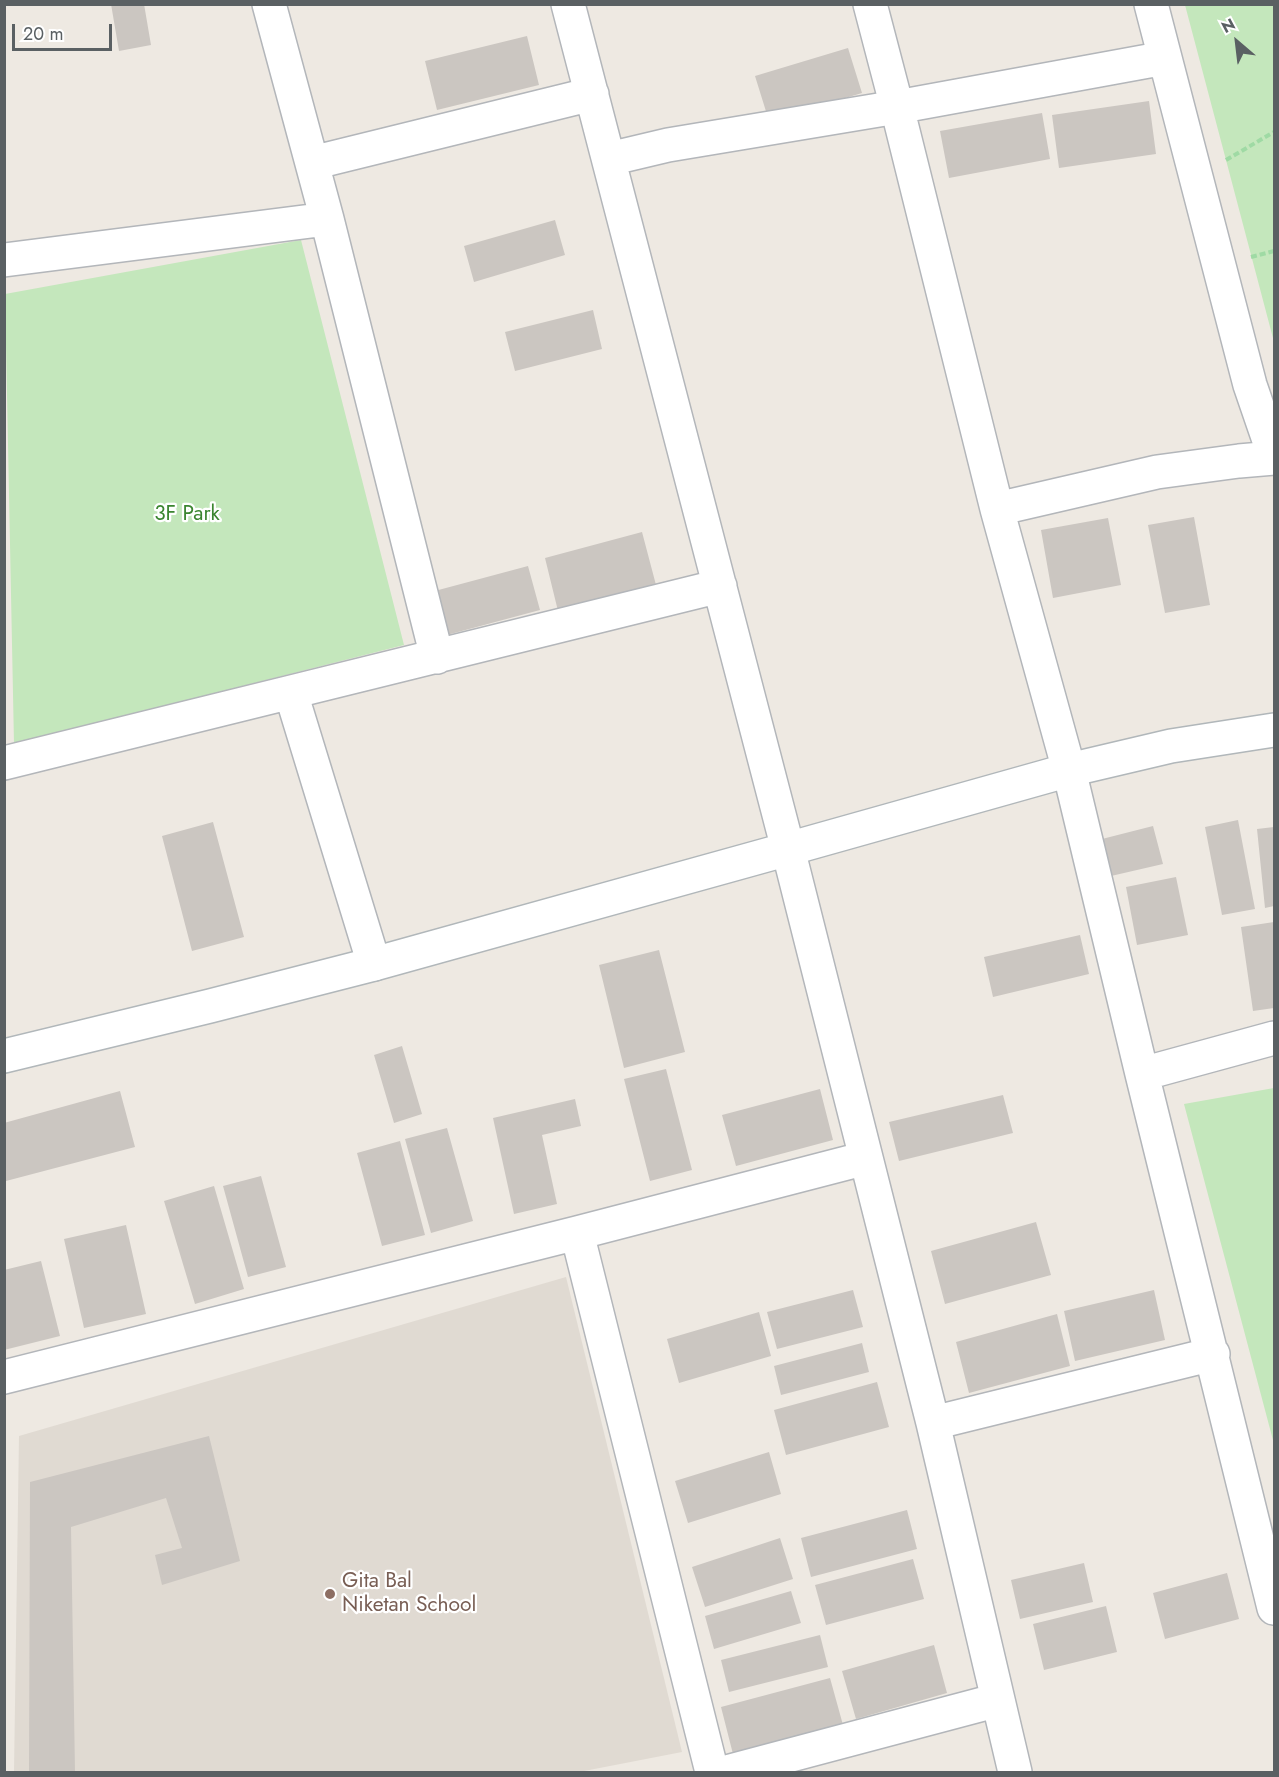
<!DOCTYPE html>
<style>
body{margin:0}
#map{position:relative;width:1279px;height:1777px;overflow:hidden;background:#eee9e2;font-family:Jost,sans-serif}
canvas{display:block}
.frame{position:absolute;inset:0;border:6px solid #5a6063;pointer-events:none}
.north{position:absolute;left:1207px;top:12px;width:60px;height:60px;-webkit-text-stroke:4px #fff;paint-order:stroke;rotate:332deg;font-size:16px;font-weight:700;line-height:24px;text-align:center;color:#5a6063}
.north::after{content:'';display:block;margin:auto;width:21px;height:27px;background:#5a6063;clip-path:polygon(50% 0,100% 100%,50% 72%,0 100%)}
.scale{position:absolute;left:12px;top:24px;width:100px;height:27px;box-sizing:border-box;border:3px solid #5a6063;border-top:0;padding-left:8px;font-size:18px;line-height:21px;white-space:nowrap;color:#5a6063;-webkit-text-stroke:4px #fff;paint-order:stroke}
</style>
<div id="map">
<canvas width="1279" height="1777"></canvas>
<div class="frame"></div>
<div class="north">N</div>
<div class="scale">20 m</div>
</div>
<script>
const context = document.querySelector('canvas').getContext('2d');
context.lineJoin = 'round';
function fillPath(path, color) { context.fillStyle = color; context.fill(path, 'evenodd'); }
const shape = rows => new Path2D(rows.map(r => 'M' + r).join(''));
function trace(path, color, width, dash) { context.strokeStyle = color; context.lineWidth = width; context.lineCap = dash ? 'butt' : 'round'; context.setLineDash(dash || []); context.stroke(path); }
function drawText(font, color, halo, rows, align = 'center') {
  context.font = font + ' Jost,sans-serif'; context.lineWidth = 4.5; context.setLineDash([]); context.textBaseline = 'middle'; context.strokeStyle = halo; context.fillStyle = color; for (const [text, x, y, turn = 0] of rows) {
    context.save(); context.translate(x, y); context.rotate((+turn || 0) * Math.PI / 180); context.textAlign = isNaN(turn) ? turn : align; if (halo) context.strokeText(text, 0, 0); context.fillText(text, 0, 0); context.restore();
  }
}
const education = shape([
 [566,1277,682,1752,579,1772,14,1772,19,1436]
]);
const green = shape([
 [1185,5,1274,5,1274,342,1226,160],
 [301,240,404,645,14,744,5,294],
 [1274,1088,1274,1444,1184,1104]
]);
const building = shape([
 [111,4,144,4,151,45,119,51],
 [527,36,539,85,437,110,425,61],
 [848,48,862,93,769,121,755,76],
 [1149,101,1156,154,1059,168,1052,115],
 [1042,113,1050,159,949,178,940,131],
 [555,220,565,255,474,282,464,246],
 [593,310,602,349,515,371,505,332],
 [1194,517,1210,605,1165,613,1148,525],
 [1108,518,1121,585,1053,598,1041,530],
 [642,532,656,585,558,611,545,558],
 [528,566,540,610,443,636,431,592],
 [1238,820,1255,909,1222,915,1205,827],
 [213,822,244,937,192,951,162,836],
 [1153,826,1163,864,1111,876,1102,839],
 [1274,827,1274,906,1265,908,1257,829],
 [1176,877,1188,935,1137,945,1126,887],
 [1274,922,1274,1008,1253,1011,1241,927],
 [1080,935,1089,974,993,997,984,957],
 [659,950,685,1052,624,1068,599,965],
 [402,1046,422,1114,394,1123,374,1055],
 [666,1069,692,1170,650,1181,624,1079],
 [820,1089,833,1140,736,1166,722,1115],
 [120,1091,135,1147,6,1181,4,1175,4,1123],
 [1003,1095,1013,1133,899,1161,889,1122],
 [575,1099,581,1126,542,1135,557,1204,514,1214,493,1118],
 [447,1128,473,1221,431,1233,405,1139],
 [400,1141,425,1235,382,1246,357,1153],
 [261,1176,286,1267,248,1277,223,1186],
 [214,1186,244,1289,195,1304,164,1201],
 [1036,1222,1051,1275,945,1304,931,1251],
 [126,1225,146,1314,84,1328,64,1239],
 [41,1261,60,1336,4,1350,4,1270],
 [853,1290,863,1327,777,1349,767,1312],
 [1154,1290,1165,1340,1075,1361,1064,1311],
 [759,1312,771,1356,679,1383,667,1339],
 [1057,1314,1070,1366,969,1393,956,1342],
 [862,1343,869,1372,781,1395,774,1366],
 [877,1382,889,1427,786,1455,774,1410],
 [209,1436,240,1561,162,1585,155,1555,182,1548,166,1498,71,1527,75,1772,29,1772,30,1482],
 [769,1452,781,1494,688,1523,675,1481],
 [907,1510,917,1549,811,1577,801,1538],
 [780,1538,793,1579,705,1607,692,1567],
 [913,1559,924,1599,826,1625,815,1585],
 [1084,1563,1093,1602,1020,1619,1011,1580],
 [1227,1573,1239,1619,1165,1639,1153,1593],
 [791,1591,801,1623,714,1649,705,1616],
 [1106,1606,1117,1652,1044,1670,1033,1624],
 [820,1635,828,1667,729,1692,721,1660],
 [934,1645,947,1693,856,1719,842,1671],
 [830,1678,843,1725,733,1754,721,1707]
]);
const path = shape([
 [1226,160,1274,132],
 [1251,257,1274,251]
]);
const street = shape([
 [269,4,327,219,437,657],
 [568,4,788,849,933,1423,1015,1772],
 [870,4,897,107,997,509,1069,770,1142,1074,1274,1608],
 [1151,4,1250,385,1274,455],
 [609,159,668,145,897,107,1165,58],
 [312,163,592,94],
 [4,260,327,219],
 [997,509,1157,472,1239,461,1274,458],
 [291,693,374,964],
 [4,763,720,586],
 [1142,1074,1274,1038],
 [577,1233,712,1772],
 [4,1377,577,1233,866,1158],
 [933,1423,1213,1354],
 [727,1772,998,1700]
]);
const secondary = shape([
 [4,1056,210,1006,374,964,788,849,1069,770,1171,746,1274,730]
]);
const markers = [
 [330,1594,6,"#8d6e63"]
];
const parkNames = [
 ["3F Park",187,515]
];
const educationNames = [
 ["Gita Bal",342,1582],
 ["Niketan School",342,1606]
];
fillPath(education, '#e0dad2');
fillPath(green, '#c4e7bc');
fillPath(building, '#cbc6c1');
trace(street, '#b3b6ba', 36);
trace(secondary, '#b1b7ba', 36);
trace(path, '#9fdaa4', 4, [6, 3]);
trace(street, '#fff', 33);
trace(secondary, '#fff', 33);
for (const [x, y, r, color] of markers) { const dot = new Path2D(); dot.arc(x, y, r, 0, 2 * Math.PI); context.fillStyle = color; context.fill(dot); trace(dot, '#fff', 2); }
drawText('21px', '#3b8530', '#fff', parkNames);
drawText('21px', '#785e54', '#fff', educationNames, 'left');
</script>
